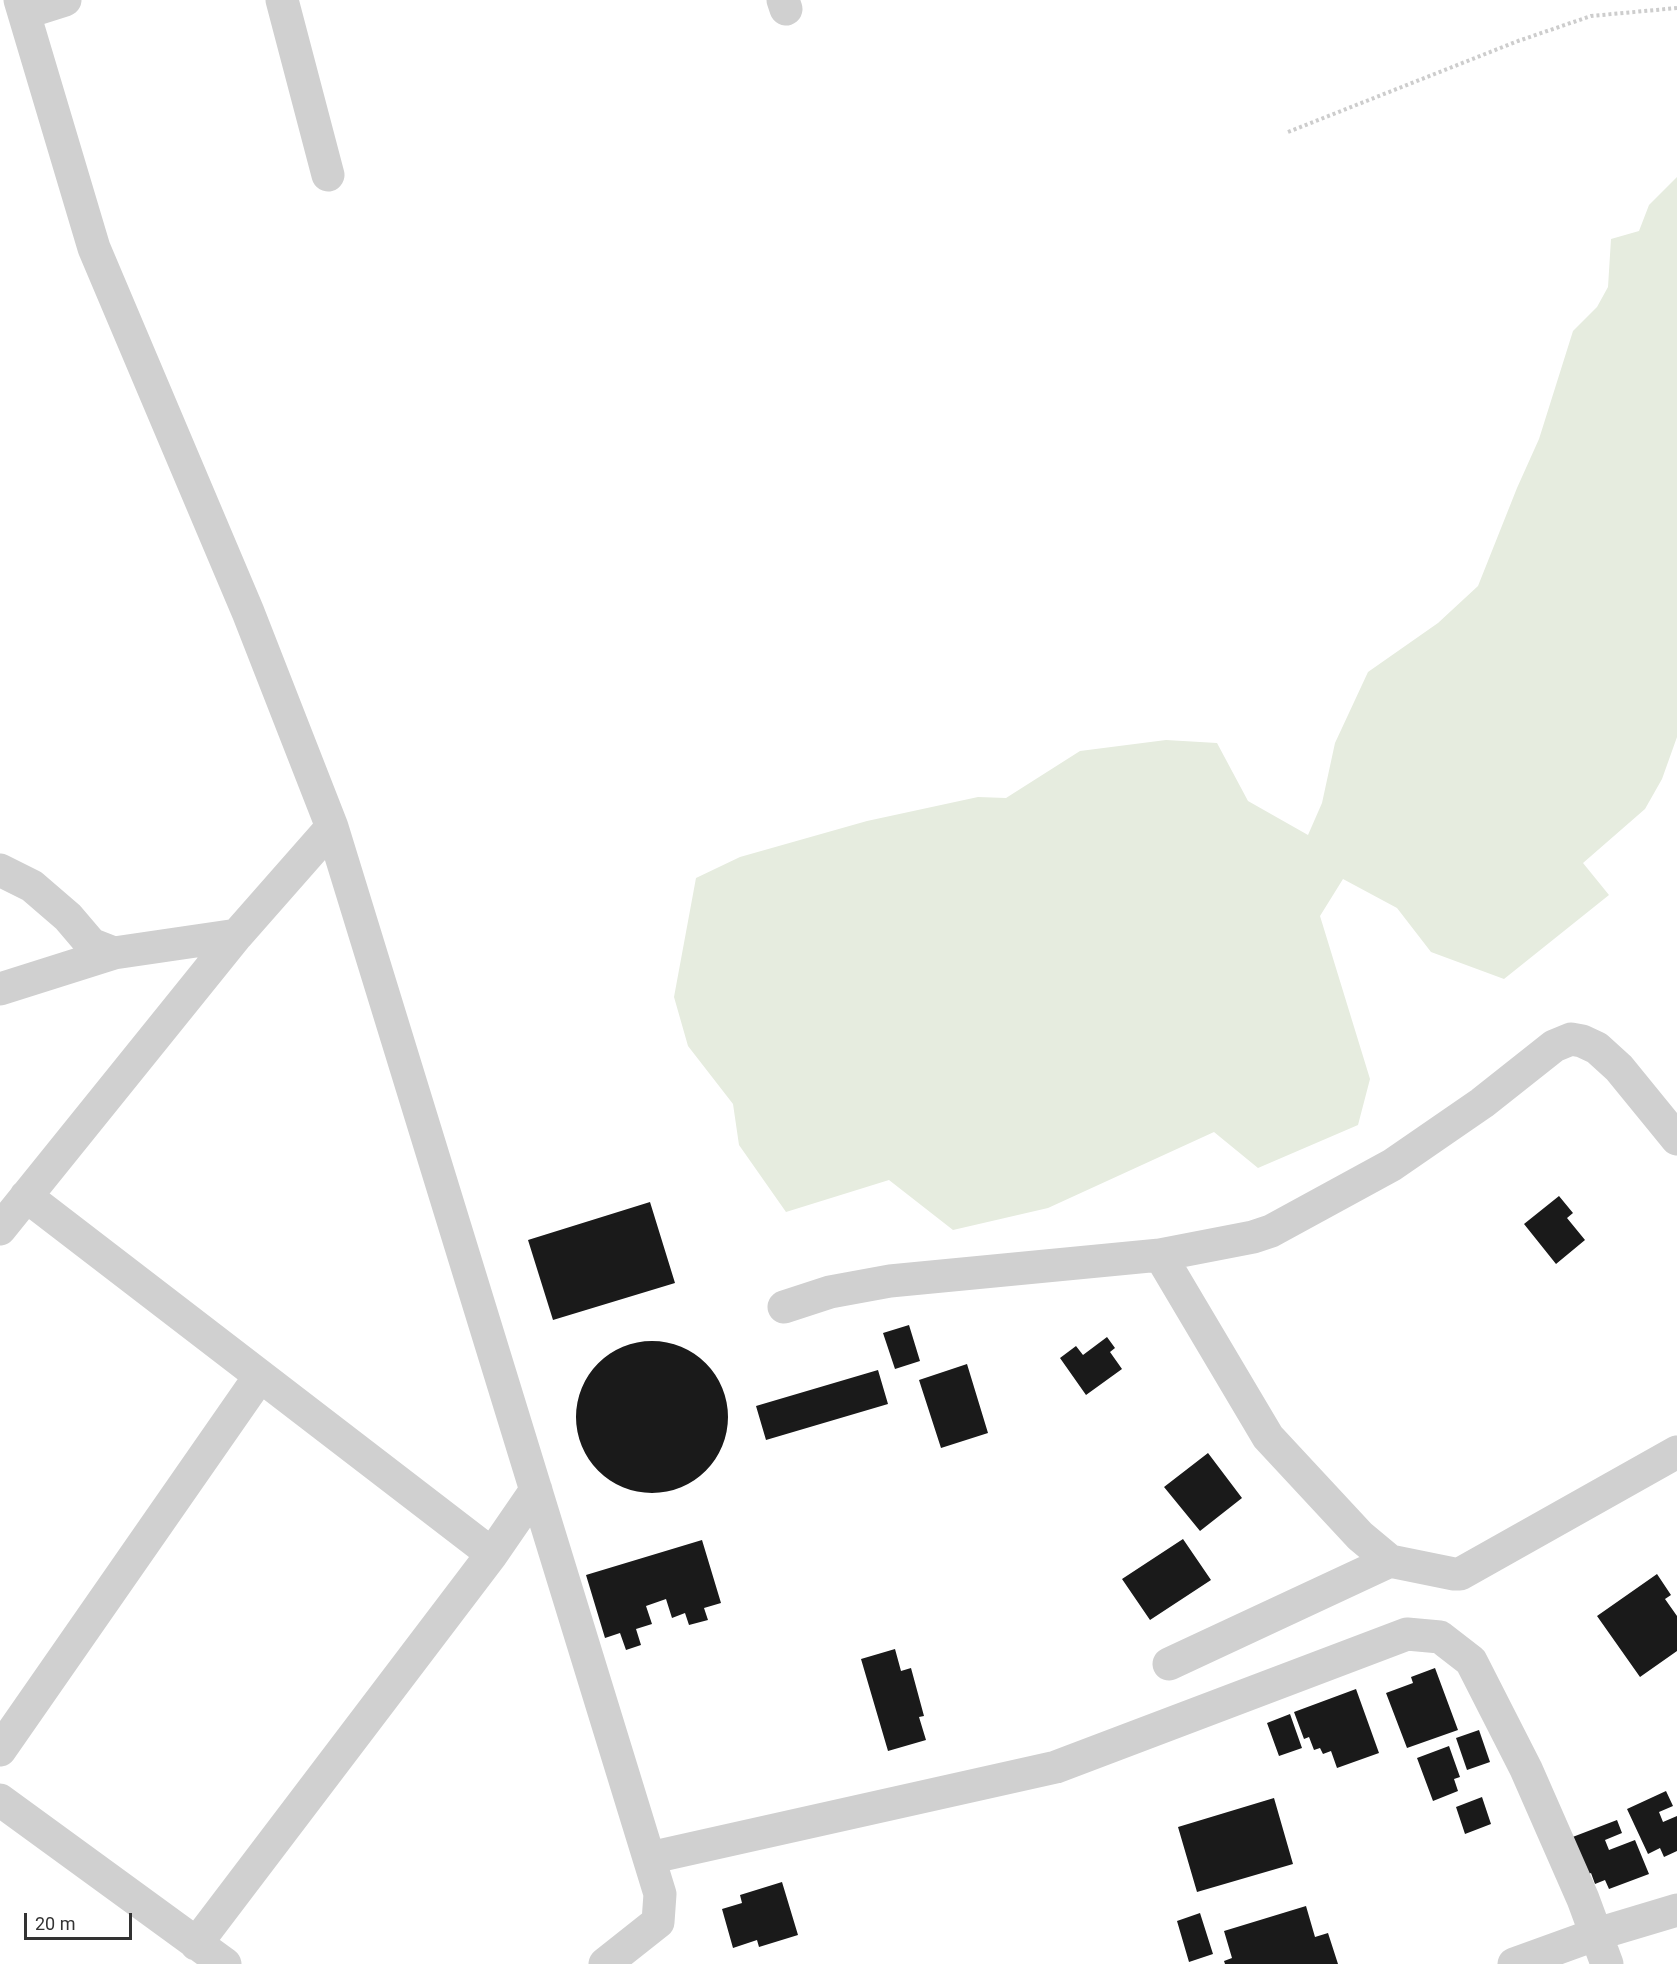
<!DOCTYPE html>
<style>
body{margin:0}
#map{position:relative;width:1677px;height:1964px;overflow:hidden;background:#fff;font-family:Roboto,sans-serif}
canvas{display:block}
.scale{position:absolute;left:24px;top:1913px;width:108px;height:27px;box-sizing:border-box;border:3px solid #333;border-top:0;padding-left:8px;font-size:18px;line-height:21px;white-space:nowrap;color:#333;-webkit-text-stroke:4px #fff;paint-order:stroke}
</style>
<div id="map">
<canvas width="1677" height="1964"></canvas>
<div class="scale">20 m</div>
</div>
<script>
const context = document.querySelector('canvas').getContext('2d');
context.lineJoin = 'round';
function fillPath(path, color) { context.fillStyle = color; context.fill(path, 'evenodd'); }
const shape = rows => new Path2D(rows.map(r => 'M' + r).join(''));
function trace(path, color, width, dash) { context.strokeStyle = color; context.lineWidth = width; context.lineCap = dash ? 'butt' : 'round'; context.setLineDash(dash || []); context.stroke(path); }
const green = shape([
 [1677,177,1677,737,1662,779,1645,809,1583,863,1609,895,1504,979,1431,952,1397,908,1343,879,1320,916,1370,1079,1358,1125,1258,1168,1214,1132,1048,1208,953,1230,889,1180,786,1212,739,1145,733,1104,688,1046,674,997,696,878,740,857,867,821,978,797,1006,798,1080,751,1166,740,1217,743,1248,801,1308,835,1322,803,1335,743,1368,672,1438,623,1478,586,1517,488,1539,439,1573,331,1597,307,1608,287,1611,239,1639,231,1649,205]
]);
const building = shape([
 [1559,1196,1573,1213,1567,1218,1585,1240,1556,1264,1524,1224],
 [650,1202,675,1283,553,1320,528,1240],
 [909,1325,920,1361,895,1369,883,1333],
 [1107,1337,1115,1348,1110,1352,1122,1369,1086,1395,1060,1358,1076,1346,1083,1355],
 '576 1417a76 76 0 1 1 152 0a76 76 0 1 1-152 0Z',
 [967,1364,988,1433,941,1448,919,1380],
 [878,1370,888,1404,766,1440,756,1406],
 [1208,1453,1242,1498,1200,1531,1164,1487],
 [1183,1539,1211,1580,1150,1620,1122,1579],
 [702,1540,721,1603,704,1608,708,1620,689,1625,685,1613,672,1618,666,1599,646,1606,652,1624,636,1629,641,1645,626,1650,620,1633,605,1638,586,1575],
 [1657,1574,1671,1595,1665,1599,1677,1616,1677,1651,1640,1677,1597,1616],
 [895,1649,901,1671,911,1668,924,1716,919,1717,926,1740,888,1751,861,1659],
 [1435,1668,1458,1730,1407,1748,1386,1693,1413,1683,1411,1677],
 [1356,1689,1379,1753,1337,1768,1331,1751,1323,1754,1320,1748,1314,1750,1309,1737,1304,1739,1294,1712],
 [1290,1714,1302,1748,1279,1756,1267,1723],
 [1479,1730,1490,1762,1467,1770,1456,1738],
 [1449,1746,1460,1777,1454,1779,1458,1791,1433,1801,1417,1758],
 [1666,1791,1673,1806,1659,1812,1663,1822,1677,1816,1677,1851,1664,1857,1660,1848,1648,1854,1627,1809],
 [1482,1797,1491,1824,1465,1834,1456,1807],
 [1274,1798,1293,1864,1197,1892,1178,1827],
 [1617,1820,1622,1833,1605,1840,1609,1850,1635,1840,1649,1874,1609,1889,1605,1880,1595,1884,1591,1873,1584,1876,1570,1838],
 [782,1882,798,1935,759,1947,757,1940,733,1948,722,1909,742,1903,740,1895],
 [1306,1906,1315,1937,1328,1933,1338,1964,1225,1964,1224,1961,1232,1958,1224,1931],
 [1200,1913,1213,1954,1189,1962,1177,1921]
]);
const path = shape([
 [1288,132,1518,41,1591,16,1677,8]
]);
const minor = shape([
 [282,0,328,175],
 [783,0,786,9],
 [24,13,65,0],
 [332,827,660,1894,658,1922,605,1964],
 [0,870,32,886,68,917,91,944,114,953,237,935,332,827,248,612,94,248,20,0],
 [0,989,114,953],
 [26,1196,492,1554],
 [0,1229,237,935],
 [1160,1255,1268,1437,1360,1536,1390,1561,1454,1574,1460,1574,1677,1452],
 [784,1307,830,1292,890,1281,1160,1255,1253,1237,1271,1231,1392,1165,1482,1103,1554,1046,1571,1039,1582,1041,1597,1048,1619,1068,1677,1139],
 [1169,1664,1390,1561],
 [0,1750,260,1376],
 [0,1800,225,1964],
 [649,1858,1056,1767,1407,1634,1440,1637,1471,1661,1526,1769,1583,1899,1607,1964],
 [196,1944,492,1554,536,1490],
 [1514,1964,1597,1934,1677,1910]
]);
fillPath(green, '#e6ecdf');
fillPath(building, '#1a1a1a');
trace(path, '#cdcdcd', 4, [3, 3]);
trace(minor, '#d0d0d0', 33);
</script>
